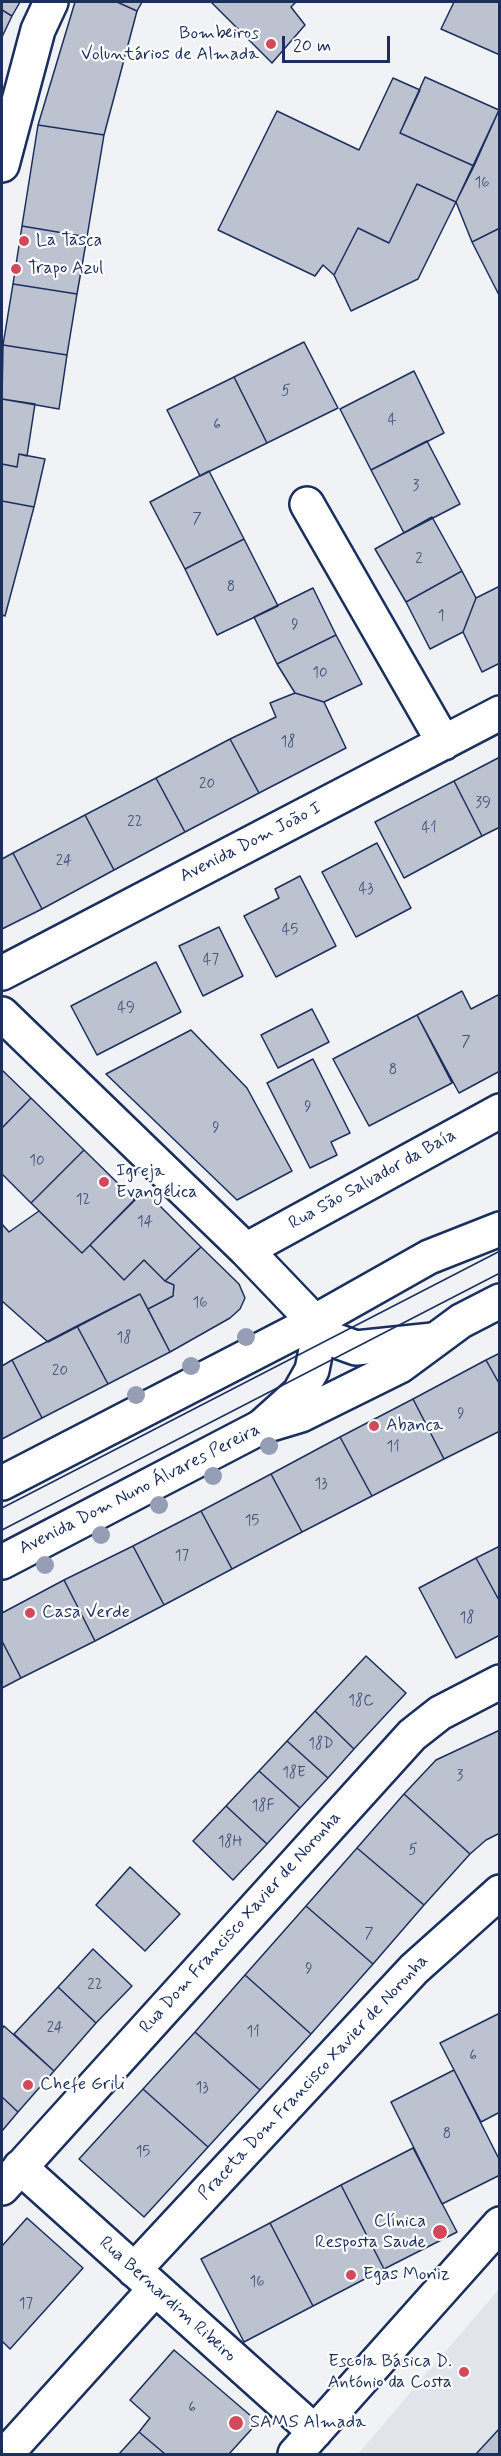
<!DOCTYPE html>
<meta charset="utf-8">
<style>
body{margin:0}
#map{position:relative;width:501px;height:2456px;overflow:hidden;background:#f1f2f5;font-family:Mynerve,sans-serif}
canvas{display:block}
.frame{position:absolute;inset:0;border:3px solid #1b2f5e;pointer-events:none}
.scale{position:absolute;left:282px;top:36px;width:108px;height:27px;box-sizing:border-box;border:3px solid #1b2f5e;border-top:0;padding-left:8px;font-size:18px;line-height:21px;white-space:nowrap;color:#1b2f5e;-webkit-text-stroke:4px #fff;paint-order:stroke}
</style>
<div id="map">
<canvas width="501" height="2456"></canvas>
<div class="frame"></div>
<div class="scale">20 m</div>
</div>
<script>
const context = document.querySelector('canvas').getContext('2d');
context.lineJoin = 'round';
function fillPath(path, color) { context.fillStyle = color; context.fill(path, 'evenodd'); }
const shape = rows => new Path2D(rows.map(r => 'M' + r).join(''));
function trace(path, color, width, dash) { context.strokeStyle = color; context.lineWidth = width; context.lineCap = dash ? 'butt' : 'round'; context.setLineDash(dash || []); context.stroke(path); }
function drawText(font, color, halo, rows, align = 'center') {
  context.font = font + ' Mynerve,sans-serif'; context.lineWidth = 4.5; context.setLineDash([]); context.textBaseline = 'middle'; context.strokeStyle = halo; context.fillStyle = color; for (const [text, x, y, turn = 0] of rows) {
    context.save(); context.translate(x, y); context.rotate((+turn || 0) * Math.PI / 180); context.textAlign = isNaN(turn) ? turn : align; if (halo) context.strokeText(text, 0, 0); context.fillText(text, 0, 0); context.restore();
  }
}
const built = shape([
 [499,2289,499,2454,358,2454]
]);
const building = shape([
 [2,2,20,2,12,16,2,10,2,2],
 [75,2,117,2,137,11,104,135,38,125,75,2],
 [117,2,142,2,137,11,117,2],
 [211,2,296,2,291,7,305,25,272,63,211,2],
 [454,2,500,2,500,55,441,29,454,2],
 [2,10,12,16,2,37,2,10],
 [425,77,499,110,474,166,400,133,425,77],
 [393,78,420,90,400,133,474,166,456,202,417,184,389,243,358,228,334,275,323,265,315,276,218,230,277,111,359,150,393,78],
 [499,110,500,228,472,242,456,202,499,110],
 [38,125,104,135,87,237,22,226,38,125],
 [417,184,456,202,418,279,351,311,334,275,358,228,389,243,417,184],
 [22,226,87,237,77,294,13,284,22,226],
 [500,228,500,297,472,242,500,228],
 [13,284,77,294,67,355,3,345,13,284],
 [304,342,338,408,267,443,234,377,304,342],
 [3,345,67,355,59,409,2,399,3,345],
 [414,371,444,433,371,470,340,409,414,371],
 [234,377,267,443,200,476,167,410,234,377],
 [2,399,35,404,27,456,19,454,17,467,2,464,2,399],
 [427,441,460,504,404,533,371,470,427,441],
 [19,454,45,459,34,507,2,501,2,464,17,467,19,454],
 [209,471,244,539,185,569,150,502,209,471],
 [2,501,34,507,5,616,2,615,2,501],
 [432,517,462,571,406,602,375,549,432,517],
 [244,539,278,606,217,635,185,569,244,539],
 [462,571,476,598,463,632,430,649,406,602,462,571],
 [500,586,500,663,482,672,463,632,476,598,500,586],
 [313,588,336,635,277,664,254,617,313,588],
 [336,635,362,684,324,702,295,693,277,664,336,635],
 [295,693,324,702,346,748,259,793,230,739,276,717,270,703,295,693],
 [230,739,259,793,185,832,156,778,230,739],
 [500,757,500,827,482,836,454,781,500,757],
 [156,778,185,832,114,870,85,815,156,778],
 [454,781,482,836,404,878,375,822,454,781],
 [85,815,114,870,42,909,13,853,85,815],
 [377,843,411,908,356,937,322,872,377,843],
 [13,853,42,909,2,929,2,859,13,853],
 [300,876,336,946,276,977,244,916,279,898,275,889,300,876],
 [219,927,243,976,203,996,179,946,219,927],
 [156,962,181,1012,97,1055,71,1006,156,962],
 [462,991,471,1009,500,994,500,1071,459,1093,417,1015,462,991],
 [312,1009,329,1042,278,1068,261,1035,312,1009],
 [417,1015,452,1083,369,1126,333,1059,417,1015],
 [191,1030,247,1088,292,1171,237,1200,106,1074,191,1030],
 [313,1059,350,1133,331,1142,337,1155,310,1168,267,1083,313,1059],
 [2,1070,31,1098,2,1128,2,1070],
 [31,1098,84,1150,31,1203,2,1174,2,1128,31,1098],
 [84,1150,135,1200,82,1253,31,1203,84,1150],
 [144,1190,201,1247,165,1281,144,1260,124,1280,90,1245,144,1190],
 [39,1211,82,1253,90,1245,124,1280,144,1260,165,1281,174,1285,173,1296,148,1309,140,1294,48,1342,2,1301,2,1224,9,1232,39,1211],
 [201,1247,239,1284,245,1298,240,1309,230,1318,170,1352,148,1309,173,1296,174,1285,165,1281,201,1247],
 [140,1294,170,1352,108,1384,77,1326,140,1294],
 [77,1326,108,1384,42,1418,12,1360,77,1326],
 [500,1353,500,1385,486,1360,500,1353],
 [12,1360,42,1418,2,1439,2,1366,12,1360],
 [486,1360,500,1385,500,1431,444,1459,413,1399,486,1360],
 [413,1399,444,1459,372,1496,340,1437,413,1399],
 [340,1437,372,1496,302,1532,271,1474,340,1437],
 [271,1474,302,1532,232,1569,201,1511,271,1474],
 [201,1511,232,1569,164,1605,133,1546,201,1511],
 [133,1546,164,1605,95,1641,64,1580,133,1546],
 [500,1546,500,1602,476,1558,500,1546],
 [476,1558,500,1602,500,1635,456,1658,419,1588,476,1558],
 [64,1580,95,1641,21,1678,2,1641,2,1613,64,1580],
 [2,1641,21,1678,2,1688,2,1641],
 [366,1656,406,1693,354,1749,315,1711,366,1656],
 [315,1711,354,1749,328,1778,287,1741,315,1711],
 [500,1730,500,1833,486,1840,470,1854,404,1794,436,1760,500,1730],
 [287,1741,328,1778,300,1808,259,1771,287,1741],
 [259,1771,300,1808,267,1844,226,1806,259,1771],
 [404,1794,470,1854,424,1905,357,1848,404,1794],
 [226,1806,267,1844,233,1880,193,1841,226,1806],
 [357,1848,424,1905,373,1964,306,1906,357,1848],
 [130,1867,180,1914,145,1951,96,1905,130,1867],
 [306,1906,373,1964,311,2034,245,1975,306,1906],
 [93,1949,132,1986,96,2023,58,1987,93,1949],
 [245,1975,311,2034,260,2090,195,2032,245,1975],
 [58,1987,96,2023,54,2071,14,2034,58,1987],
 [500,2013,500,2112,481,2122,440,2043,500,2013],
 [4,2026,54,2071,18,2112,2,2097,2,2029,4,2026],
 [195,2032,260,2090,208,2147,143,2089,195,2032],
 [454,2070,500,2161,500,2175,442,2204,391,2102,454,2070],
 [143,2089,208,2147,144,2217,79,2159,143,2089],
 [2,2097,18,2112,2,2131,2,2097],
 [413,2148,457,2232,384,2269,341,2185,413,2148],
 [341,2185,384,2269,313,2306,270,2223,341,2185],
 [27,2218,83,2268,10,2349,2,2341,2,2246,27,2218],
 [270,2223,313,2306,244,2342,201,2259,270,2223],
 [174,2350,258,2422,229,2454,165,2454,139,2432,150,2418,130,2400,174,2350],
 [500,2428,500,2454,476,2454,500,2428],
 [139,2432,165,2454,119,2454,139,2432]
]);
const minor = shape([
 [2,165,38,30,51,2],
 [307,504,444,743],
 [2,973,500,713],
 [2,1014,246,1250,331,1339,356,1348,433,1340],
 [246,1250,500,1111],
 [261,1427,299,1393,312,1370,317,1345,312,1323],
 [20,2167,315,2432],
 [2,2188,412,1735,440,1713,500,1682],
 [134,2270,414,1969,500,1892],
 [6,2454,155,2289],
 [295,2454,500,2224]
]);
const primary = shape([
 [2,1483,312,1323,429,1257,500,1229],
 [2,1562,261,1427,301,1415,400,1366,461,1321,500,1301]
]);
const tram = shape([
 [2,1508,500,1251],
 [2,1530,500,1273]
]);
const trees = [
 [246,1337],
 [191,1366],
 [136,1395],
 [269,1446],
 [213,1476],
 [159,1505],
 [101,1535],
 [45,1565]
];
const markers = [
 [271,44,6,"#d1495b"],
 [24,241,6,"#d1495b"],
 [16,269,6,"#d1495b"],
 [104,1182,6,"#d1495b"],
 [374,1426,6,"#d1495b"],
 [30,1613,6,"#d1495b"],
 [28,2085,6,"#d1495b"],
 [440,2232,8,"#d1495b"],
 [351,2275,6,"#d1495b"],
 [464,2372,6,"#d1495b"],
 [236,2423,8,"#d1495b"]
];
const numberNames = [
 ["16",482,184],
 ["5",286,392],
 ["4",392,421],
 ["6",217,426],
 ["3",416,487],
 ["7",197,520],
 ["2",419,560],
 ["8",231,588],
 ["1",441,617],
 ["9",295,626],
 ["10",320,674],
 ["18",288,743],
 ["20",207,785],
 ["39",483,804],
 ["22",135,823],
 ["41",429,829],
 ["24",64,862],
 ["43",366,890],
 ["45",290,931],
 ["47",211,961],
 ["49",126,1009],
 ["7",466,1043],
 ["8",393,1071],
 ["9",308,1108],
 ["9",216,1129],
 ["10",37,1162],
 ["12",83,1201],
 ["14",145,1223],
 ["16",200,1304],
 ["18",124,1339],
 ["20",60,1372],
 ["9",461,1415],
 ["11",393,1448],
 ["13",321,1485],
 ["15",252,1522],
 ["17",182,1557],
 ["18",467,1619],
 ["18C",361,1702],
 ["18D",321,1745],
 ["18E",294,1774],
 ["3",460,1777],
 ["18F",263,1807],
 ["18H",230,1843],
 ["5",413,1851],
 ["7",369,1935],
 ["9",309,1970],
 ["22",95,1986],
 ["24",55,2029],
 ["11",253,2033],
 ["6",473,2057],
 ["13",202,2089],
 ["8",447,2135],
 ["15",143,2153],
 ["16",257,2283],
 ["17",26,2305],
 ["6",192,2409]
];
const poiNames = [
 ["Bombeiros",259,34,"right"],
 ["Voluntários de Almada",259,55,"right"],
 ["La Tasca",36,241],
 ["Trapo Azul",28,269],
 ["Igreja",116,1172],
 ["Evangélica",116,1193],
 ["Abanca",386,1426],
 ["Casa Verde",42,1613],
 ["Chefe Grili",40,2085],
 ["Clínica",426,2222,"right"],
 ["Resposta Saude",426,2243,"right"],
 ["Egas Moniz",363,2275],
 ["Escola Básica D.",452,2362,"right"],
 ["António da Costa",452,2383,"right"],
 ["SAMS Almada",250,2423]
];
const streetNames = [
 ["Avenida Dom João I",251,843,-27],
 ["Rua São Salvador da Baía",373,1180,-29],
 ["Avenida Dom Nuno Álvares Pereira",140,1490,-27],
 ["Rua Dom Francisco Xavier de Noronha",241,1923,-48],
 ["Praceta Dom Francisco Xavier de Noronha",314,2078,-47],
 ["Rua Bernardim Ribeiro",167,2300,42]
];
fillPath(built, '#e1e4ea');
fillPath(building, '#bcc2d0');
trace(building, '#1b2f5e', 1.5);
trace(minor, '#1b2f5e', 38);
trace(primary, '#1b2f5e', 38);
trace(minor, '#fff', 33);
trace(primary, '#fff', 33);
trace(tram, '#1b2f5e', 1.5);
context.fillStyle = '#959eb4';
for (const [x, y] of trees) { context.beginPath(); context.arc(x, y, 9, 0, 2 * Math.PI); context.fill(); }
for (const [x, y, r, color] of markers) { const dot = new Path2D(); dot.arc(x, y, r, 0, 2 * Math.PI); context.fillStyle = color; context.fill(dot); trace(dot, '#fff', 2); }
drawText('15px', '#43547a', null, numberNames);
drawText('18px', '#1b2f5e', '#fff', poiNames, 'left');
drawText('18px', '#1b2f5e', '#fff', streetNames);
</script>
